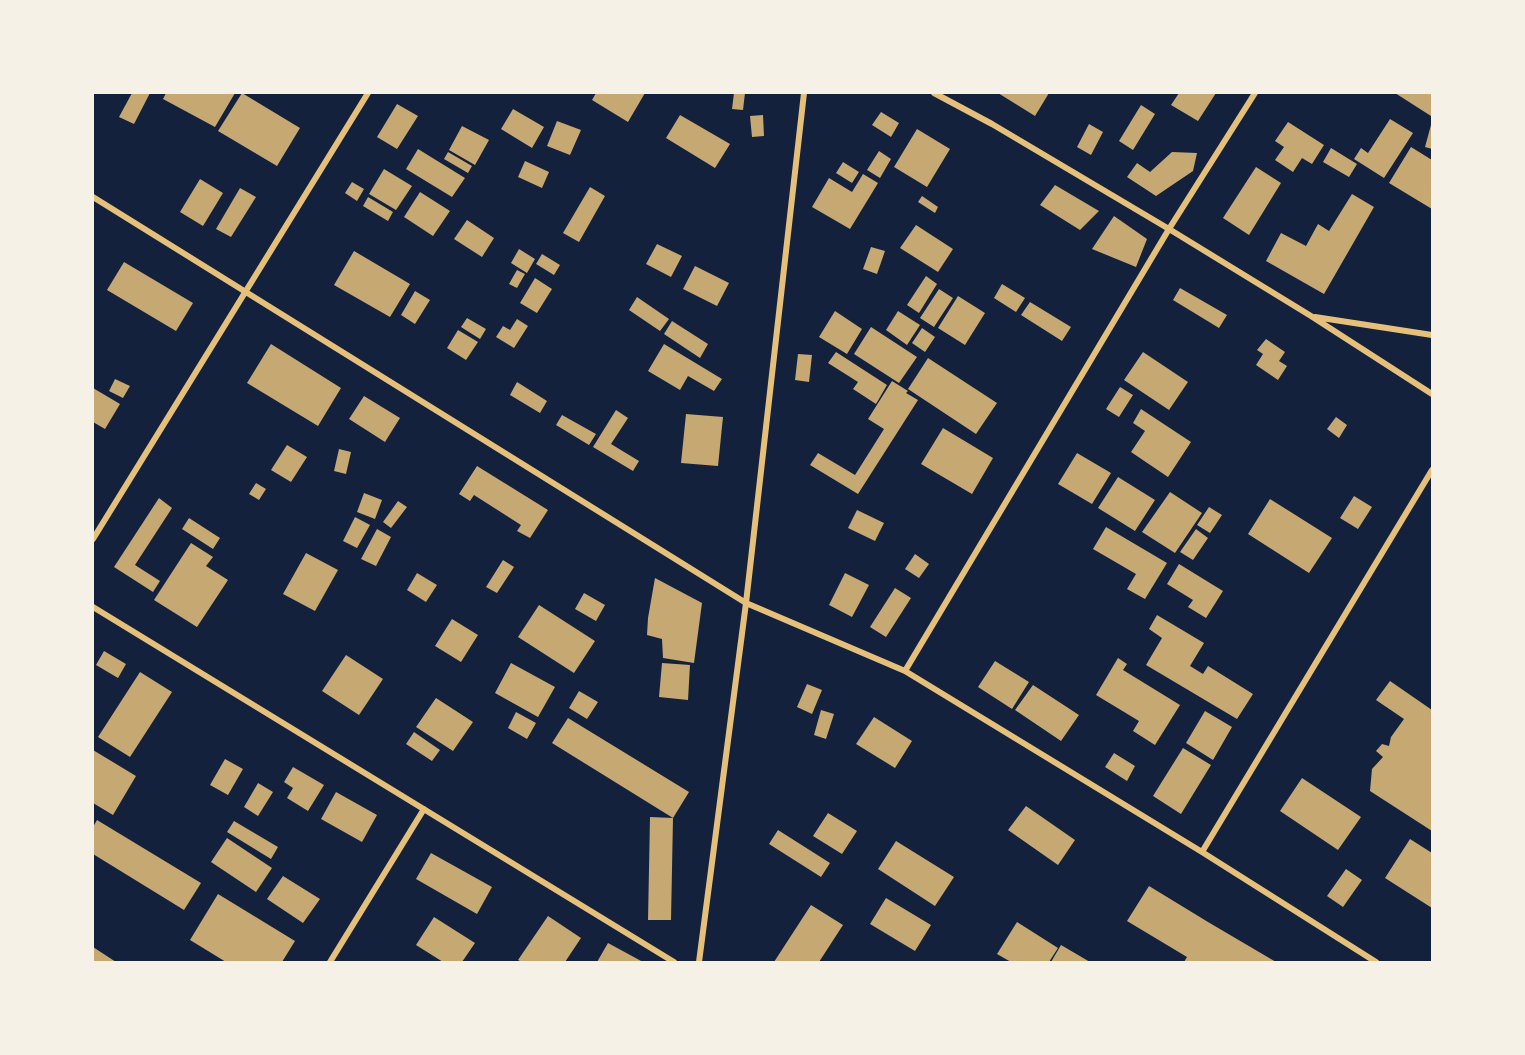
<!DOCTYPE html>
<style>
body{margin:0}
#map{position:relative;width:1525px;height:1055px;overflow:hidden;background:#14213d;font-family:Commissioner,sans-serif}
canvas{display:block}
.frame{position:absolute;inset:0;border:94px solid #f6f1e7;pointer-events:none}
</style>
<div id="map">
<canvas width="1525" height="1055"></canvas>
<div class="frame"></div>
</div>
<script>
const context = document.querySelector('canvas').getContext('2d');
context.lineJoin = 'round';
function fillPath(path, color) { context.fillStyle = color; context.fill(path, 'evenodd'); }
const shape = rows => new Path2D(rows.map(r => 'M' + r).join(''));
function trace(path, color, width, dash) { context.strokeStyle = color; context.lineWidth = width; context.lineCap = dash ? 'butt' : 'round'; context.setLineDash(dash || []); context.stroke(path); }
const building = shape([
 [132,93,150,93,134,124,119,117],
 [166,93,235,93,215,127,163,99],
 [242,93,300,128,277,166,218,131],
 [596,93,645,93,628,122,592,100],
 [734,93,745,93,743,110,732,109],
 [998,93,1049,93,1035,116],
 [1179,93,1216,93,1198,121,1171,105],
 [1395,93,1432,93,1432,115,1431,116],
 [397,104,418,116,397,149,377,137],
 [1141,105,1155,114,1133,150,1119,141],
 [513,109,544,127,532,148,501,129],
 [881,112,899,123,891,137,872,125],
 [680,115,730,144,715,168,666,138],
 [763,115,764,136,752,137,750,116],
 [1390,119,1413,133,1384,178,1354,159,1361,148,1368,153],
 [557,121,581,130,570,155,547,146],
 [1288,122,1324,145,1312,164,1302,158,1293,172,1275,160,1284,147,1275,141],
 [1089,124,1103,132,1091,155,1077,147],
 [1431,125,1432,125,1432,149,1425,147],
 [462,126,489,140,475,165,449,150],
 [917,129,950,149,927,187,894,167],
 [1411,147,1432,160,1432,209,1389,183],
 [1331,148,1357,164,1349,177,1323,162],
 [418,149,465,178,452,197,406,169],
 [879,151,891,159,880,178,867,170],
 [448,152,472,166,468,173,444,159],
 [1172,152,1197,153,1193,171,1156,196,1127,177,1137,163,1150,172],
 [525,161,549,172,542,188,518,177],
 [843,162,859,172,852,183,836,173],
 [1256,167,1281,183,1249,235,1223,218],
 [384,169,412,186,396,210,369,194],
 [863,174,878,183,850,229,812,207,829,178,852,192],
 [200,179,223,193,203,226,180,212],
 [352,182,364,189,357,201,345,193],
 [1055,185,1099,211,1080,230,1040,205],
 [590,187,605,196,579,242,563,233],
 [240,188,256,197,231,237,216,229],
 [420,192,450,211,433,236,404,217],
 [1352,194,1374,207,1324,294,1266,261,1281,233,1306,246,1318,224,1329,231],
 [922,196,938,207,935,213,918,202],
 [368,197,393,212,388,221,363,206],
 [1114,216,1147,239,1136,267,1092,249],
 [467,220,494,238,482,257,454,239],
 [916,225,953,249,938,272,900,248],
 [657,244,682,256,671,277,646,264],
 [871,247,885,251,877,274,863,269],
 [519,249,535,259,527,273,511,263],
 [354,251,410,284,390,317,334,285],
 [542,254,560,265,554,275,536,264],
 [124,262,193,303,176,331,107,290],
 [695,266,729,283,717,306,683,289],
 [517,270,525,274,517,288,509,284],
 [926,276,937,284,919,313,907,305],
 [535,278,552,289,537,313,520,303],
 [1002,284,1025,298,1016,312,994,298],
 [1180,288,1227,315,1219,328,1173,300],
 [939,289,953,298,934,327,920,318],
 [415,291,430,300,415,324,401,315],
 [958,296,985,313,965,345,938,328],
 [637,297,669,319,660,331,629,310],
 [1030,302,1071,327,1062,341,1021,315],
 [835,311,862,329,847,354,819,337],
 [898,311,920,325,907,345,886,330],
 [467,318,486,329,480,339,461,327],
 [517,319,528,326,514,348,496,337,503,326,510,330],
 [672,321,708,344,700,358,664,334],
 [871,327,917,357,899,383,854,354],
 [922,328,935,337,925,352,912,343],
 [458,330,478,342,466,360,447,348],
 [1266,339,1285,352,1279,361,1287,366,1278,380,1256,365,1263,354,1257,350],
 [271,344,341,388,318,426,247,383],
 [664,344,722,379,714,391,688,376,680,390,648,371],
 [836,352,887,385,876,404,853,389,858,382,828,363],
 [1143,352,1188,382,1169,410,1124,380],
 [798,354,812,355,809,382,795,380],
 [928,358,997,403,976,434,908,389],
 [115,379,130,386,123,398,109,391],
 [892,381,908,391,906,393,918,400,858,494,810,465,818,453,855,475,884,429,868,419],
 [517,382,547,401,540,413,510,395],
 [1120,387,1133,395,1119,417,1106,409],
 [93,388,120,404,105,429,93,422],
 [364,396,400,418,385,442,349,419],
 [1141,409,1191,442,1168,477,1131,452,1145,431,1133,423],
 [616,410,628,418,611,444,639,461,633,471,593,447],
 [686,414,723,417,718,466,681,463],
 [562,415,596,434,589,445,556,425],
 [1336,417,1347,425,1339,438,1327,429],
 [943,428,993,458,972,494,921,464],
 [287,445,307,457,291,482,271,470],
 [339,449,351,452,346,474,334,471],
 [1077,453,1111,473,1092,504,1058,484],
 [477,466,548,510,530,538,517,531,521,525,474,495,470,501,459,494],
 [1118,477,1155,500,1135,531,1098,508],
 [256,483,266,489,259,500,249,494],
 [1170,492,1202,513,1175,553,1142,532],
 [364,493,382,500,375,519,357,512],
 [1354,496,1372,507,1358,529,1340,518],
 [159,498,172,508,135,565,160,581,153,592,114,567],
 [1270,499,1332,538,1309,573,1248,534],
 [398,501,407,507,391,528,383,522],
 [1209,507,1222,515,1210,533,1197,525],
 [857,510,884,523,875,541,848,528],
 [355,517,370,525,357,548,343,541],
 [189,518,220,538,213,549,182,529],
 [1106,527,1167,563,1145,599,1127,589,1136,574,1093,549],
 [377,529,391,537,376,566,361,559],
 [1196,529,1208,538,1193,560,1180,552],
 [191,543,213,557,206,566,228,580,197,627,154,600],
 [306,553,338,570,315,611,283,594],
 [915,554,929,564,919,578,905,569],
 [503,560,514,567,497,593,486,587],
 [1179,564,1223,591,1206,618,1188,607,1193,600,1167,584],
 [417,573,437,585,426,602,407,590],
 [845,573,869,585,852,617,829,605],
 [655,578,702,603,694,663,663,658,662,639,647,635,648,618],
 [895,588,911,598,886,637,870,627],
 [584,593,605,605,596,621,575,609],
 [539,605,595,641,574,673,518,637],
 [1157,615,1204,643,1190,666,1203,674,1208,666,1253,694,1237,719,1146,665,1162,638,1149,629],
 [452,619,478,635,461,662,435,646],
 [104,651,126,664,118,678,96,665],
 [346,655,383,679,359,715,322,691],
 [1118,658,1127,664,1123,670,1180,705,1155,745,1133,731,1139,721,1096,695],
 [995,661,1029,682,1012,709,978,687],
 [511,663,555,687,538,717,495,693],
 [662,663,690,665,688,700,659,697],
 [140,672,172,692,130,757,98,737],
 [1390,681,1432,710,1432,831,1370,791,1372,769,1383,757,1376,751,1382,744,1389,746,1391,737,1404,719,1376,700],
 [807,684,822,690,812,714,797,707],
 [1033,685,1079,715,1061,741,1015,710],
 [579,691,598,702,587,719,569,708],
 [436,698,473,722,453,751,416,727],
 [821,710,834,714,826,739,814,735],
 [1205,711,1232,727,1213,760,1186,743],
 [516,712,536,723,527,739,508,728],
 [874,717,912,741,895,768,856,744],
 [568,718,689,792,673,818,552,743],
 [414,732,440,750,432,761,406,744],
 [1183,748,1211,765,1181,814,1153,796],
 [93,750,136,776,113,815,93,803],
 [1114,753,1135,766,1127,781,1105,767],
 [225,759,243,769,228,795,210,785],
 [293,767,324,785,308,811,287,798,293,788,284,782],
 [1302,778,1361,817,1338,850,1280,811],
 [258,783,273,792,258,816,244,807],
 [336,792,377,815,362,842,321,819],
 [1026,806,1075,840,1058,865,1008,830],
 [828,813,857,831,842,854,813,836],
 [650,817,673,818,671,920,648,920],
 [97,820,201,883,184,910,93,854,93,827],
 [234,821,278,847,271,859,227,832],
 [778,830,830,863,821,877,769,844],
 [227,838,272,868,256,892,211,862],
 [1410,839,1432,853,1432,908,1385,878],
 [896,841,954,877,935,906,878,869],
 [431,853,492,887,477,914,416,879],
 [1346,869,1362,880,1343,907,1327,896],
 [283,876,320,899,303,923,267,899],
 [1149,886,1208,922,1276,962,1184,962,1187,957,1127,921],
 [218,894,295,941,282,962,226,962,190,940],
 [886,898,931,925,915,951,870,924],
 [811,905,843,925,819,962,774,962],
 [548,916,581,938,565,962,522,962,518,960],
 [434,917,475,943,462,962,443,962,416,945],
 [1017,922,1058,948,1049,962,1011,962,997,954],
 [608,943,643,962,597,962],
 [1061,945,1090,962,1051,962],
 [93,947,116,962,93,962]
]);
const minor = shape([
 [934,93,992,124,1169,229,1311,316,1432,394],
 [93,197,746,603,905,671,1202,852,1376,962],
 [1315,317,1432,335],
 [93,539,368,93],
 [93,607,674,962],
 [905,671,1169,229,1255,93],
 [1202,852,1432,470],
 [330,962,424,809],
 [699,962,746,603,804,93]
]);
fillPath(building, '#c6a872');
trace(minor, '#e5c07b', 6);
</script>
